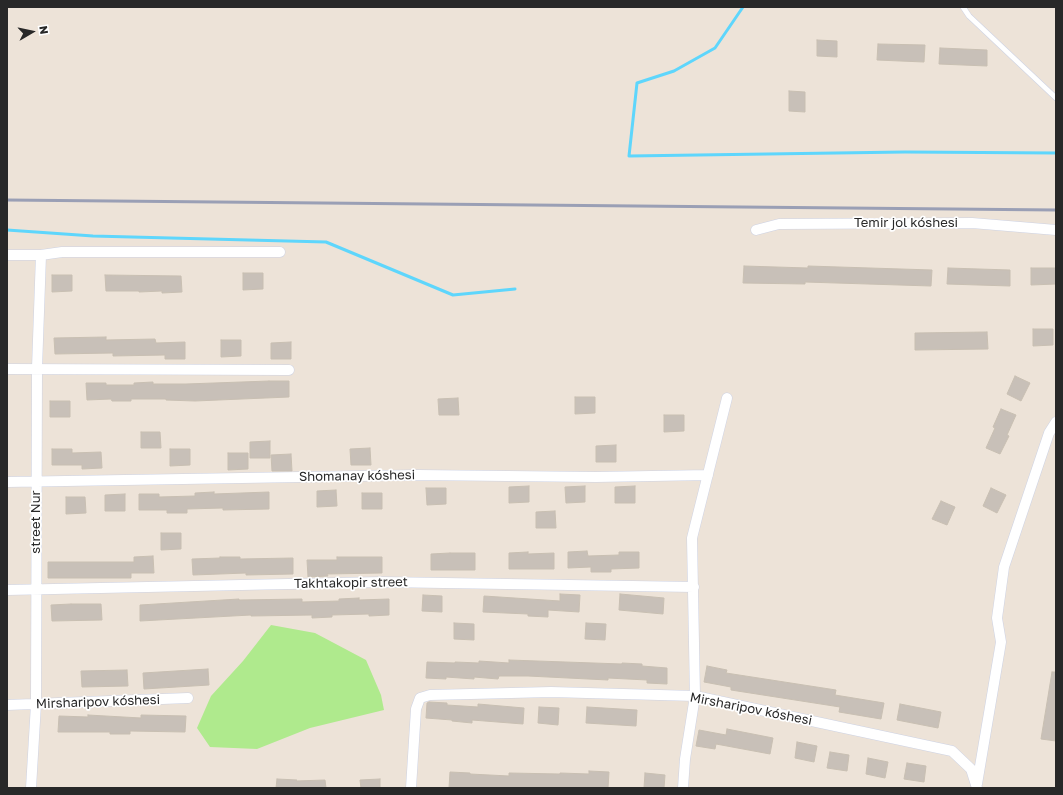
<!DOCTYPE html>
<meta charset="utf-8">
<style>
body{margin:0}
#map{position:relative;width:1063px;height:795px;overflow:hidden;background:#ede3d8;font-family:"Golos Text",sans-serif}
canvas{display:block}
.frame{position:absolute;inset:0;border:8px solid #282828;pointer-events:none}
.north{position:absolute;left:12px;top:12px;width:40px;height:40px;-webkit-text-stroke:3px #fff;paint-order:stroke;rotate:81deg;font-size:11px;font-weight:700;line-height:16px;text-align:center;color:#282828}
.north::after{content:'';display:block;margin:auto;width:14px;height:18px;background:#282828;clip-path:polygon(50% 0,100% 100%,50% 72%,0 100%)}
</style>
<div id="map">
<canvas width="1063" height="795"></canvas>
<div class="frame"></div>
<div class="north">N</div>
</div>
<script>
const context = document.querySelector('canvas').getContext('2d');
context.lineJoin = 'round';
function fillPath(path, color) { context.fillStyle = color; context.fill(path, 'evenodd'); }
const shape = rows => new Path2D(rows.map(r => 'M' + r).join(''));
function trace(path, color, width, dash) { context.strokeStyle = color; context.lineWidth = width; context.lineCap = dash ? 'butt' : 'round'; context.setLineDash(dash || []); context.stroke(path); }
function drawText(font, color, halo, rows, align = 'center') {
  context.font = font + ' "Golos Text",sans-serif'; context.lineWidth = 3.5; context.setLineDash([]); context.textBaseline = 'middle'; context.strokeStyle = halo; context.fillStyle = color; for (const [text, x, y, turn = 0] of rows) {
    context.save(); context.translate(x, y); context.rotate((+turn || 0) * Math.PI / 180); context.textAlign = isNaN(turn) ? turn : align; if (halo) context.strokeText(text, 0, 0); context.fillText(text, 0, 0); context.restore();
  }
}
const green = shape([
 [271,625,315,633,366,660,381,695,384,710,310,728,257,749,210,747,197,728,211,696,243,661]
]);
const stream = shape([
 [743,7,715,48,674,71,637,83,629,156,905,152,1056,153],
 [7,230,93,236,326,242,453,295,515,289]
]);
const building = shape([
 [817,40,837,41,837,57,817,56,817,40],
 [878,44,925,45,924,62,877,60,878,44],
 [940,48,987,50,987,66,939,64,940,48],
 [789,91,805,92,805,112,789,111,789,91],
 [744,266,808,268,808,266,932,270,931,286,805,282,805,284,743,283,744,266],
 [948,268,1010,270,1010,286,947,284,948,268],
 [1031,268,1056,268,1056,284,1031,285,1031,268],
 [243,273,263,273,263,289,243,290,243,273],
 [52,275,72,275,72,291,52,292,52,275],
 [105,275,181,276,182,292,162,293,162,291,139,292,139,291,106,291,105,275],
 [1033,329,1053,329,1053,345,1033,346,1033,329],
 [987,332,988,349,915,350,915,333,987,332],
 [106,337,106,340,155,339,156,343,185,342,185,359,165,359,165,355,113,356,113,353,55,354,54,338,106,337],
 [221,340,241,340,241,356,221,357,221,340],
 [291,342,291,359,271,359,271,343,291,342],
 [1015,376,1030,383,1021,401,1007,394,1015,376],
 [269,381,289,381,289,397,195,401,166,400,166,399,131,399,131,401,112,401,111,399,87,400,86,383,106,383,106,385,134,385,134,383,153,382,153,384,186,384,269,381],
 [575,397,595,397,595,413,575,414,575,397],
 [458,398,459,415,439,415,438,399,458,398],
 [50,401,70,401,70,417,50,417,50,401],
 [1001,409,1016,415,1007,435,1009,436,1000,454,986,448,995,428,993,427,1001,409],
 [664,415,684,415,684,431,664,432,664,415],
 [141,432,160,432,161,448,141,448,141,432],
 [270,441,270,458,250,458,250,442,270,441],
 [616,445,616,462,596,462,596,446,616,445],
 [370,448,371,465,351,465,350,449,370,448],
 [52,449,72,449,72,453,101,452,102,468,82,469,82,465,52,465,52,449],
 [170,449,190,449,190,465,170,466,170,449],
 [228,453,248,453,248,469,228,470,228,453],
 [291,454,292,471,272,471,271,455,291,454],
 [529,486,529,502,509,503,509,487,529,486],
 [585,486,585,502,566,503,565,487,585,486],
 [635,486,635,503,615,503,615,487,635,486],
 [426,488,446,488,446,504,427,505,426,488],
 [991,488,1006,495,997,513,983,506,991,488],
 [336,490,337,506,317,507,317,491,336,490],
 [214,492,214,494,269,492,269,509,223,510,223,508,187,509,187,513,167,513,167,510,139,510,139,494,159,494,159,497,195,496,195,493,214,492],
 [362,493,382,493,382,509,362,509,362,493],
 [125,494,125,511,105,511,105,495,125,494],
 [66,497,85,497,86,513,66,514,66,497],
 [941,501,955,507,947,525,932,519,941,501],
 [555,511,556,528,536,528,536,512,555,511],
 [161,533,181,533,181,549,161,550,161,533],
 [587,551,588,556,619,555,619,552,639,552,639,568,611,569,611,572,591,572,591,567,568,568,568,552,587,551],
 [528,552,528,554,554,553,554,569,509,569,509,553,528,552],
 [450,553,475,553,475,570,431,570,431,554,450,553],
 [153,556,154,573,131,573,131,578,48,578,48,562,134,562,134,557,153,556],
 [220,557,240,557,240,559,293,558,293,574,246,575,246,573,193,575,192,559,220,558,220,557],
 [337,557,382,557,382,573,327,574,328,576,308,577,307,560,337,560,337,557],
 [560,594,580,595,579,612,548,610,548,617,528,616,528,614,483,612,484,596,560,601,560,594],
 [620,594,664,598,663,614,619,610,620,594],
 [423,595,442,596,442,612,422,611,423,595],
 [359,598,359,600,389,599,389,615,369,616,369,614,332,615,332,617,312,618,312,615,251,616,251,615,140,621,140,605,239,599,239,600,302,599,302,602,339,601,339,599,359,598],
 [71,604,101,604,102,620,52,621,51,605,71,604],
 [454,623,474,624,474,640,454,639,454,623],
 [586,623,606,624,605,640,585,639,586,623],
 [509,660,622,664,622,663,642,664,642,666,667,668,667,684,647,683,647,680,608,678,608,680,528,676,499,676,498,679,474,677,474,679,446,677,446,679,426,678,427,662,455,663,455,662,479,663,479,661,509,663,509,660],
 [707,666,727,670,726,673,836,690,835,695,884,703,881,719,839,712,840,707,731,690,731,687,704,682,707,666],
 [208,669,209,685,144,689,143,673,208,669],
 [127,670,128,686,82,687,81,671,127,670],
 [1052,672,1056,672,1056,741,1041,739,1052,672],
 [429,702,447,703,447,705,478,707,478,704,524,708,523,724,472,720,472,723,452,721,452,720,426,718,427,703,429,702],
 [900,704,941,712,938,728,897,720,900,704],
 [539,707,559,708,558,725,538,723,539,707],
 [587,707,637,710,636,726,586,723,587,707],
 [88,715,141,718,141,715,186,716,185,732,130,731,130,734,110,734,110,732,58,732,59,716,88,717,88,715],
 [727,729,773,738,770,754,716,744,715,749,696,746,699,730,726,735,727,729],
 [797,742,817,746,814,762,795,758,797,742],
 [830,752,849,755,847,771,827,768,830,752],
 [868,758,888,762,885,778,866,774,868,758],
 [907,763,926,766,924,782,904,779,907,763],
 [589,771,609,772,608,788,449,788,450,772,470,773,470,774,509,776,509,773,560,774,560,773,589,774,589,771],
 [645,773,665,775,664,788,644,788,645,773],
 [277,779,297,780,296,781,325,780,326,788,276,788,277,779],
 [380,779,380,788,361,788,360,780,380,779]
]);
const service = shape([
 [963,7,969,16,1056,98]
]);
const minor = shape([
 [756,230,779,224,972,223,1056,230],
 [7,255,41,255,62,252,280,252],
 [7,369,289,370],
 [7,482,418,475,596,477,708,475],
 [7,590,382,582,694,587],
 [7,705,188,698],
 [977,784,1001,642,997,618,1004,567,1049,433,1056,422],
 [31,788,36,704,37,368,41,255],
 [411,788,416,709,420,698,430,695,551,692,695,696,952,751,971,769,977,788],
 [683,788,685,759,695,696,692,538,727,398]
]);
const rail = shape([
 [7,200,1056,210]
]);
const streetNames = [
 ["Temir jol kóshesi",906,223],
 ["Shomanay kóshesi",357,476,-1],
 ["street Nur",36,522,-90],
 ["Takhtakopir street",351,583,-1],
 ["Mirsharipov kóshesi",98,702,-2],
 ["Mirsharipov kóshesi",751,709,11]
];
fillPath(green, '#afea8d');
trace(stream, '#5ed6fc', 3);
fillPath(building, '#c8c0b8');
trace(building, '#c8bfb2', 1);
trace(service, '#cdd2e3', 6);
trace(minor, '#cdd2e3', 11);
trace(service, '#fff', 5);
trace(minor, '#fff', 10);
trace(rail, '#9a9fb5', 3);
drawText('13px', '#282828', '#fff', streetNames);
</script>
